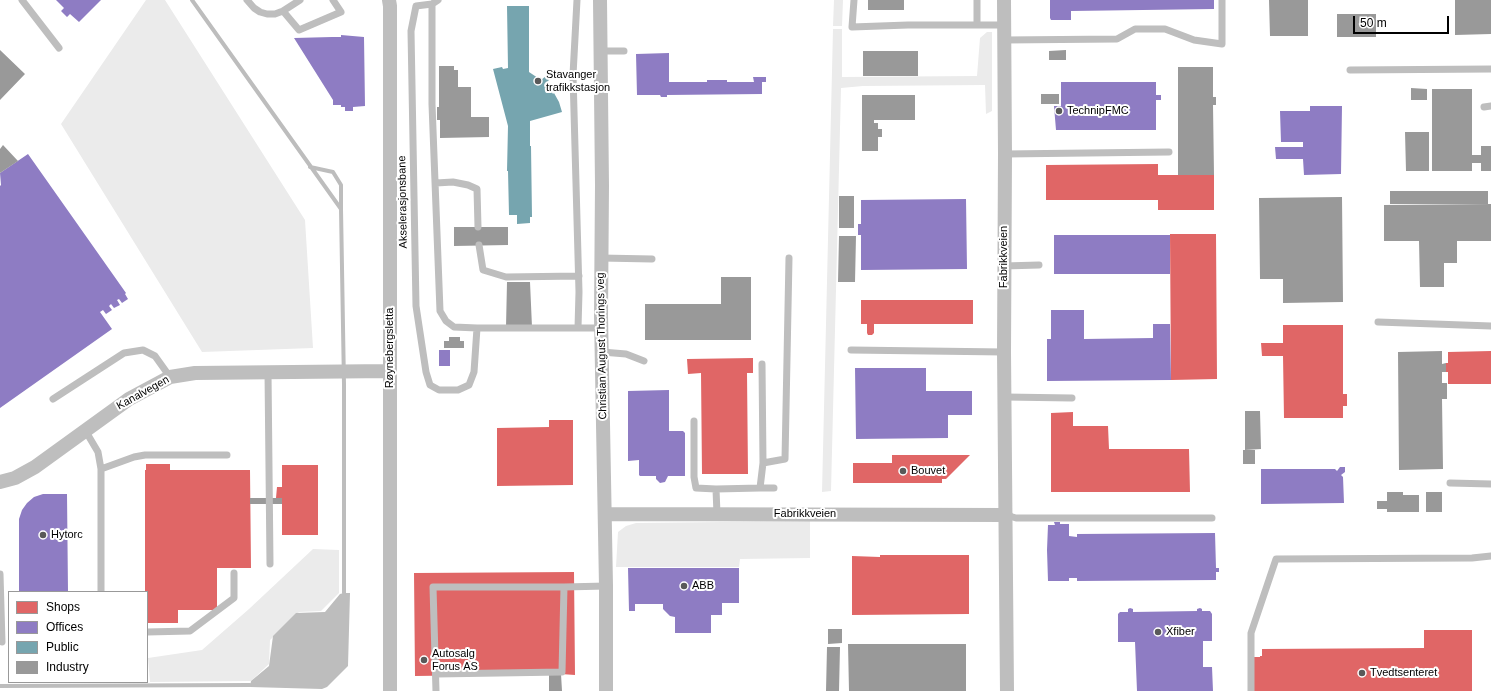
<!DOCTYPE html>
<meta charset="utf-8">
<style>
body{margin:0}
#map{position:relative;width:1491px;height:691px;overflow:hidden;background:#fff;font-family:Arial,sans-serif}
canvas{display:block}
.legend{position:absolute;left:8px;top:591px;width:140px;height:92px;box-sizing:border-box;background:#fff;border:1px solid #999;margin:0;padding:5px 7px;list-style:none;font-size:12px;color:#000}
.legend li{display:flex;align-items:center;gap:8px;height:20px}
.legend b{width:20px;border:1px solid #999}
.scale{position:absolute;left:1353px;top:16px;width:96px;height:18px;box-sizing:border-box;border:2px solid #000;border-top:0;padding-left:5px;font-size:12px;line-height:14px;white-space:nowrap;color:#000;-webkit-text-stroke:3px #fff;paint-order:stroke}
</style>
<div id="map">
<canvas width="1491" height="691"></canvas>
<ul class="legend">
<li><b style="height:11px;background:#e06666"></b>Shops</li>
<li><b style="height:11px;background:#8e7cc3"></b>Offices</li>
<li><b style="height:11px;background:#76a5af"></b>Public</li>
<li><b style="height:11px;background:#999"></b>Industry</li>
</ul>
<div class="scale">50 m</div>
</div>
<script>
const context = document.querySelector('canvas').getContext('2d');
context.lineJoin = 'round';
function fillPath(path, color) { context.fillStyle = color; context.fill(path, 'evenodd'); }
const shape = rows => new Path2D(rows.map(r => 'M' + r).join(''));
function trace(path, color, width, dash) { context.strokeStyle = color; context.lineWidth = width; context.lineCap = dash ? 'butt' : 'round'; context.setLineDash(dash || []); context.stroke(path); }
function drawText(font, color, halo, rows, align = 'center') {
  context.font = font + ' Arial,sans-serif'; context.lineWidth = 4; context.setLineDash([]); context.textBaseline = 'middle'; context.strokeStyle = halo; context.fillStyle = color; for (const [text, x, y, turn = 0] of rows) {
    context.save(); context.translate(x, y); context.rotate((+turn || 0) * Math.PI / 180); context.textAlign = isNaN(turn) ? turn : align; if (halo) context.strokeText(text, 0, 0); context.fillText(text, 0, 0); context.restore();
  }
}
const green = shape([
 [146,0,165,0,305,220,313,348,202,352,61,124],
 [834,0,843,0,842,26,833,26],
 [833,29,842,29,842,77,977,76,980,38,987,32,992,32,992,111,986,114,985,85,863,86,841,88,831,491,822,492],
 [810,521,810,558,740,559,739,567,616,567,618,532,626,526,636,523],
 [313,549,339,550,339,593,321,611,299,612,270,640,269,664,251,681,150,682,148,658,202,650,249,609]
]);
const water = shape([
 [344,593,350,593,348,666,327,687,322,689,250,687,251,681,269,666,273,636,296,613,325,612,340,594]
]);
const shops = shape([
 [1158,164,1158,175,1214,175,1214,210,1158,210,1158,200,1046,200,1046,165],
 [1170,234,1216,234,1217,379,1171,380],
 [861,300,973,300,973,324,874,324,874,333,872,335,868,335,867,333,867,324,861,324],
 [1283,325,1343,325,1343,394,1347,394,1347,406,1343,406,1343,418,1284,418,1283,356,1262,356,1261,343,1283,343],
 [1491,351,1491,384,1448,384,1448,372,1446,372,1446,363,1448,363,1448,352],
 [753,358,753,373,747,373,748,474,702,474,701,373,688,374,687,359],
 [1073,412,1073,426,1108,426,1109,449,1189,449,1190,492,1051,492,1051,413],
 [549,420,573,420,573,485,497,486,497,428,549,427],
 [892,455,970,455,946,479,942,479,942,483,853,483,853,463,892,463],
 [146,464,170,464,170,470,250,470,251,568,217,568,217,610,178,610,178,623,147,623,147,592,145,592,145,470,146,470],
 [282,465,318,465,318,535,282,535,282,498,276,498,277,487,282,487],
 [880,555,969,555,969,614,852,615,852,556,880,557],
 [574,572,575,675,561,674,415,676,414,573],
 [1424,630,1472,630,1472,691,1254,691,1253,657,1260,657,1260,656,1262,656,1262,649,1424,648]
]);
const offices = shape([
 [56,0,101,0,79,22,70,14,67,17,61,11,64,8],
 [1050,0,1214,0,1214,9,1071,11,1071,20,1051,20,1050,18],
 [341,35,364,37,365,106,353,107,353,111,345,111,345,107,341,107,341,105,333,105,333,100,294,38,332,37,341,37],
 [669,53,669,82,707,82,707,80,727,80,727,82,754,82,753,77,766,77,766,82,762,82,762,94,667,95,667,97,661,97,660,95,637,95,636,54],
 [1061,82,1156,82,1156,95,1161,95,1161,100,1156,100,1156,130,1056,130,1054,106,1061,106],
 [1310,106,1342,106,1341,174,1304,175,1303,159,1276,159,1275,147,1303,147,1303,142,1281,142,1280,111,1310,111],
 [28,154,126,293,125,294,128,299,122,303,119,299,117,300,120,305,114,308,111,304,109,306,112,310,106,314,103,310,100,312,112,329,0,408,0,186,1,185,0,173],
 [966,199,967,269,861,270,861,235,858,235,858,224,861,224,861,200],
 [1054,235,1170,235,1170,274,1054,274],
 [1051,310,1084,310,1084,339,1153,338,1153,324,1170,324,1171,380,1047,381,1047,339,1051,339],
 [439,350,450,350,450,366,439,366],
 [855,368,926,368,926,391,972,391,972,415,948,415,948,438,856,439],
 [669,390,669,431,683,431,685,433,685,476,668,476,665,482,660,483,656,479,656,476,640,476,639,475,639,460,628,461,628,391],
 [1340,467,1345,467,1345,472,1341,475,1343,477,1344,503,1261,504,1261,469,1335,469,1337,471],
 [43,494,67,494,68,592,19,592,19,519,22,510,27,503,34,497],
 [1054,522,1060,522,1060,524,1069,524,1069,536,1077,537,1077,534,1215,533,1216,568,1219,568,1219,572,1216,572,1216,580,1077,581,1077,578,1069,578,1069,581,1048,581,1047,550,1048,525,1055,525],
 [628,568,739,568,739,603,722,603,722,615,711,615,711,633,675,633,675,617,670,616,663,609,663,604,635,604,635,611,629,611],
 [1130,608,1133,609,1133,612,1197,611,1197,609,1200,608,1202,609,1202,611,1210,611,1212,614,1212,641,1203,641,1203,667,1212,667,1213,691,1137,691,1135,642,1118,642,1118,614,1120,612,1128,612,1128,609]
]);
const public = shape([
 [507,6,529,6,529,72,541,80,546,76,549,80,545,84,548,86,553,94,554,93,559,102,562,112,530,121,530,146,531,146,532,217,530,217,530,223,517,224,517,215,509,215,508,171,507,171,508,126,493,69,502,67,503,69,508,68]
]);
const industry = shape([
 [868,0,904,0,904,10,868,10],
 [1269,0,1308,0,1308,36,1270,36],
 [1455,0,1491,0,1491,34,1455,35],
 [1337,14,1376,14,1376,37,1337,37],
 [0,50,25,74,0,100],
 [1066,50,1066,60,1049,60,1049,51],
 [863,51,918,51,918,76,863,76],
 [439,66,454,66,454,70,458,70,458,87,471,87,471,117,489,117,489,137,440,138,440,120,437,120,437,107,439,107],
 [1178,67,1213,67,1213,97,1216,97,1216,105,1213,105,1214,175,1178,175],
 [1411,88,1427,89,1427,100,1411,100],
 [1432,89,1472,89,1472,155,1481,155,1481,146,1491,146,1491,171,1481,171,1481,163,1472,163,1472,171,1432,171],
 [1041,94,1059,94,1059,104,1041,104],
 [862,95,915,95,915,120,874,120,874,123,878,123,878,129,882,129,882,137,878,137,878,151,862,151],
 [1405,132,1429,132,1429,171,1406,171],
 [3,145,18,161,0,173,0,149],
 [1390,191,1488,191,1488,204,1390,204],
 [839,196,854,196,854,228,839,228],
 [1342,197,1343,302,1283,303,1283,279,1260,279,1259,198],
 [1491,204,1491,241,1457,241,1457,263,1444,263,1444,287,1420,287,1419,241,1384,241,1384,205],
 [454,227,508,227,508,245,454,246],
 [839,236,856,236,855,282,838,282],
 [721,277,751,277,751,340,645,340,645,304,721,304],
 [507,282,530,282,532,327,506,327],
 [449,337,460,337,460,341,464,341,464,348,444,348,444,341,449,341],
 [1442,351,1442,364,1446,363,1446,372,1442,372,1442,383,1447,383,1447,399,1442,399,1443,469,1399,470,1398,352],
 [1245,411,1260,411,1261,449,1245,450],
 [1243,450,1255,450,1255,464,1243,464],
 [1387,492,1403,492,1403,512,1387,512,1387,509,1377,509,1377,501,1387,501],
 [1426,492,1442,492,1442,512,1426,512],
 [1403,495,1419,495,1419,512,1403,512],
 [250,498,282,498,282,504,250,504],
 [828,629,842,629,842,643,828,644],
 [848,644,966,644,966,691,849,691],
 [827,647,840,647,839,691,826,691],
 [561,674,562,691,549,691,549,675]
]);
const stream = shape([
 [192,0,341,209,344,385,344,593],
 [310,167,333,172,341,185,341,209],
 [0,686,250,685]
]);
const lane = shape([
 [22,0,59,48],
 [247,0,254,8,260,12,267,14,275,14,283,11,300,0],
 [438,0,432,4,416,6,411,31,416,306,426,372,430,385,439,390,458,390,469,385,474,372,477,328],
 [577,0,573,75,579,292,578,328],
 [854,0,852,27,908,25,1004,25],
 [432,4,432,104,440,311,446,321,454,327,477,328,602,328],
 [283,11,299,30,341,12,333,0],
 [977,25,977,0],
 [1005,40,1117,39,1135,29,1165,29,1194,40,1222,44,1222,0],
 [601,51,624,51],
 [1350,70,1491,69],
 [1484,107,1491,106],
 [1005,154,1169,152],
 [436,183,453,182,468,185,477,189,478,227],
 [479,245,483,270,506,277,579,276],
 [601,258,652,259],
 [1004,266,1039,265],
 [1378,322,1491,326],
 [851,350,1004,352],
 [602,352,626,354,644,361],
 [762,364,763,463],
 [268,372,270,564],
 [1005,397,1072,398],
 [53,399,124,353,143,350,155,356,170,377],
 [694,421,694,477,696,488,716,489,717,514],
 [85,430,98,452,101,469,101,592],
 [101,469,134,457,145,455,227,455],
 [1450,483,1491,484],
 [760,488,774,488],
 [716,489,760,488,763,463,785,459,789,258],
 [1006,515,1016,518,1212,518],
 [0,574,2,642],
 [147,632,190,631,234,598,234,573],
 [436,674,562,672,564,587],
 [436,691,433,587,564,587,606,586],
 [1251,691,1251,633,1276,559,1472,558,1491,556]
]);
const street = shape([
 [389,0,390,6,390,691],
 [600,0,602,185,601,316,606,586,606,691],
 [1004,0,1005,154,1004,352,1007,691],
 [0,482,15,478,35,467,129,399,170,377,195,373,390,371],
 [605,514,1006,515]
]);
const markers = [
 [538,81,4,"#595959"],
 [1059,111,4,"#595959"],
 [903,471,4,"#595959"],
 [43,535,4,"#595959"],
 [684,586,4,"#595959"],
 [1158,632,4,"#595959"],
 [424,660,4,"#595959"],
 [1362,673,4,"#595959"]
];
const poiNames = [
 ["Stavanger",546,75],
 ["trafikkstasjon",546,88],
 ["TechnipFMC",1067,111],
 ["Bouvet",911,471],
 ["Hytorc",51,535],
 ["ABB",692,586],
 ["Xfiber",1166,632],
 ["Autosalg",432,654],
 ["Forus AS",432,667],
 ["Tvedtsenteret",1370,673]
];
const streetNames = [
 ["Akselerasjonsbane",403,202,-91],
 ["Fabrikkveien",1004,257,-90],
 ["Christian August Thorings veg",602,346,-91],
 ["Røynebergsletta",390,348,-90],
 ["Kanalvegen",143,393,-29],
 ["Fabrikkveien",805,514]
];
fillPath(green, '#ebebeb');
fillPath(water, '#bdbdbd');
fillPath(shops, '#e06666');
fillPath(offices, '#8e7cc3');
fillPath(public, '#76a5af');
fillPath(industry, '#999');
trace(stream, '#bdbdbd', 4);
trace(lane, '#bebebe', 7);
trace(street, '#bebebe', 14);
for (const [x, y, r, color] of markers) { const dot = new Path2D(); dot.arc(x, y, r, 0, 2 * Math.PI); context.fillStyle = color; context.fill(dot); trace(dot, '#fff', 1.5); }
drawText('11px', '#000', '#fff', poiNames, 'left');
drawText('11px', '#000', '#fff', streetNames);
</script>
